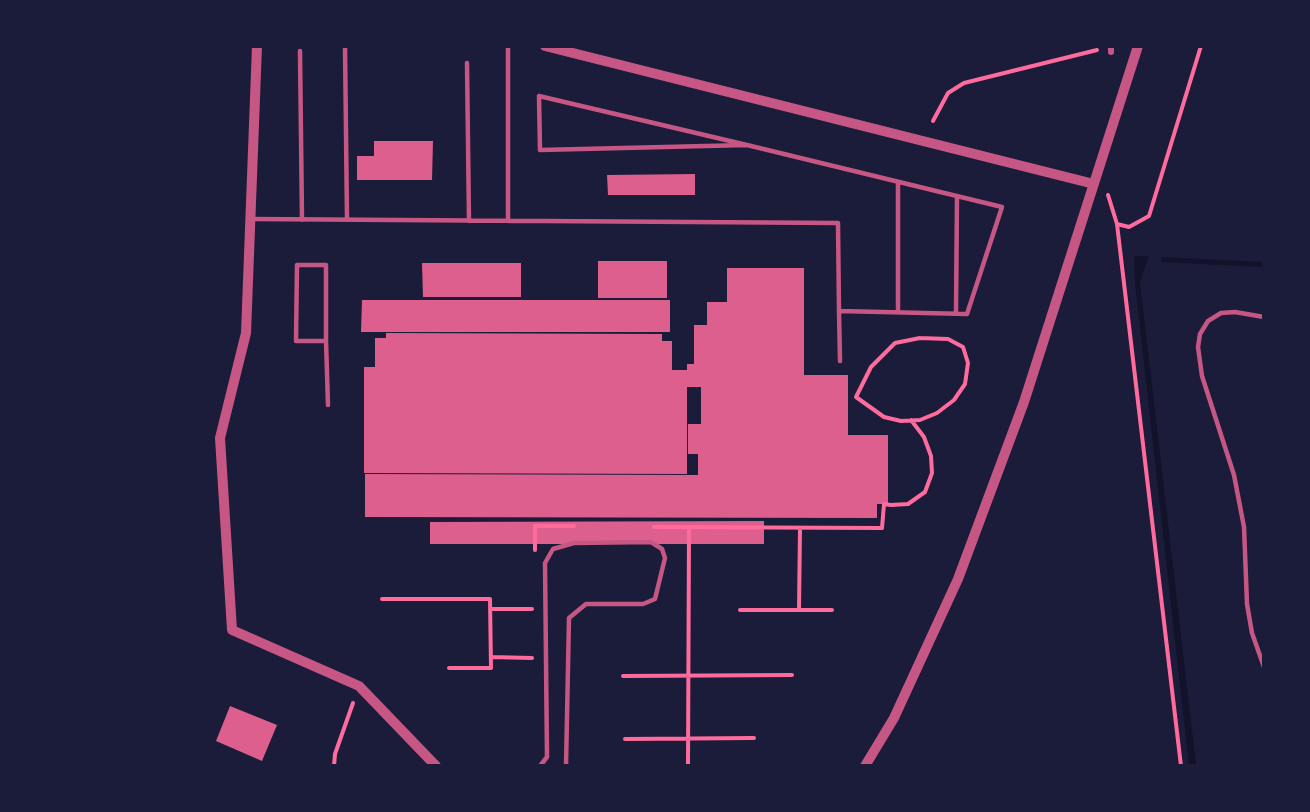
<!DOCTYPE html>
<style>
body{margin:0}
#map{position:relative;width:1310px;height:812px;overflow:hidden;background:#1b1b3a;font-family:"Nunito Sans",sans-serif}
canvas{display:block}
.frame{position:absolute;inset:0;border:48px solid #1b1b3a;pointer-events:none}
</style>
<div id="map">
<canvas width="1310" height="812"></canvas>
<div class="frame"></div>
</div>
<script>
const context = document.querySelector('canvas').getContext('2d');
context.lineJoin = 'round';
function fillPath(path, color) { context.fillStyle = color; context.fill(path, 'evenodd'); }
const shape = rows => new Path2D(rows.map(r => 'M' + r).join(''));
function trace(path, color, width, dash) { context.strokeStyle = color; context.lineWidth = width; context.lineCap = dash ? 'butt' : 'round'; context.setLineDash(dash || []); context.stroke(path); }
const water = shape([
 [1134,256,1149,256,1140,282,1196,765,1189,765,1135,283],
 [1161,257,1263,262,1263,267,1161,262]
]);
const building = shape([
 [374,141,433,141,432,180,357,180,357,156,374,156],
 [695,174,695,195,608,195,607,175],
 [598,261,667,261,667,298,598,298],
 [422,263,521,263,521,297,423,297],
 [727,268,804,268,804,375,848,375,848,435,888,435,888,504,877,504,877,518,365,517,365,474,698,475,698,454,688,454,688,424,701,424,701,387,687,387,687,474,364,473,364,367,375,367,375,338,386,338,386,333,662,334,662,341,672,341,672,370,687,370,687,364,694,364,694,325,707,325,707,302,727,302],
 [362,300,670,300,670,332,361,332],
 [764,521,764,544,430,544,430,522],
 [230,706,277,725,262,761,216,741]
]);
const path = shape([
 [933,121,948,93,964,83,1097,50],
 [1108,195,1117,224,1181,766],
 [1117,224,1129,227,1149,216,1201,46],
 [920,338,948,339,963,347,968,363,965,384,954,400,937,413,920,420,901,421,884,417,856,397,871,367,895,343,920,338],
 [654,527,882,528,884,504,891,505,908,504,925,492,932,473,931,456,924,437,911,420],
 [535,550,535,526,574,526],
 [382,599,490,599,491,668,449,668],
 [490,609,532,609],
 [740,610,832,610],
 [799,610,800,528],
 [491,657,532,658],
 [623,676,792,675],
 [625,739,754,738],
 [334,766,335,754,353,703],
 [688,766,689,527]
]);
const service = shape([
 [345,46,347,220],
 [508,46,508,221],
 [300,51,302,220],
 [467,63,469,221],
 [898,182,898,312],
 [250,219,838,223,839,311,967,314,1002,207,747,145,539,96,540,150,747,145],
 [297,265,326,265,326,341,296,341,297,265],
 [839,311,840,361],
 [956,313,957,196],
 [1264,317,1235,312,1221,313,1208,321,1200,334,1198,347,1202,376,1234,475,1244,527,1247,604,1252,633,1264,667],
 [326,341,328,405],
 [540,766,547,757,545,563,553,549,574,543,651,542,662,549,665,558,655,599,643,604,586,604,569,618,566,766]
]);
const minor = shape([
 [1111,46,1111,52]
]);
const tertiary = shape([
 [257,46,246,333,220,438,232,630,359,686,436,766],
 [545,46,1094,184],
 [865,766,894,718,958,579,1024,402,1138,46]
]);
fillPath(water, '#12122b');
fillPath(building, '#dd5f8e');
trace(path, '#ff6b9d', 4);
trace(service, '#c65784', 4.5);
trace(minor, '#c65784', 6);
trace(tertiary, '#c65784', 10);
</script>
